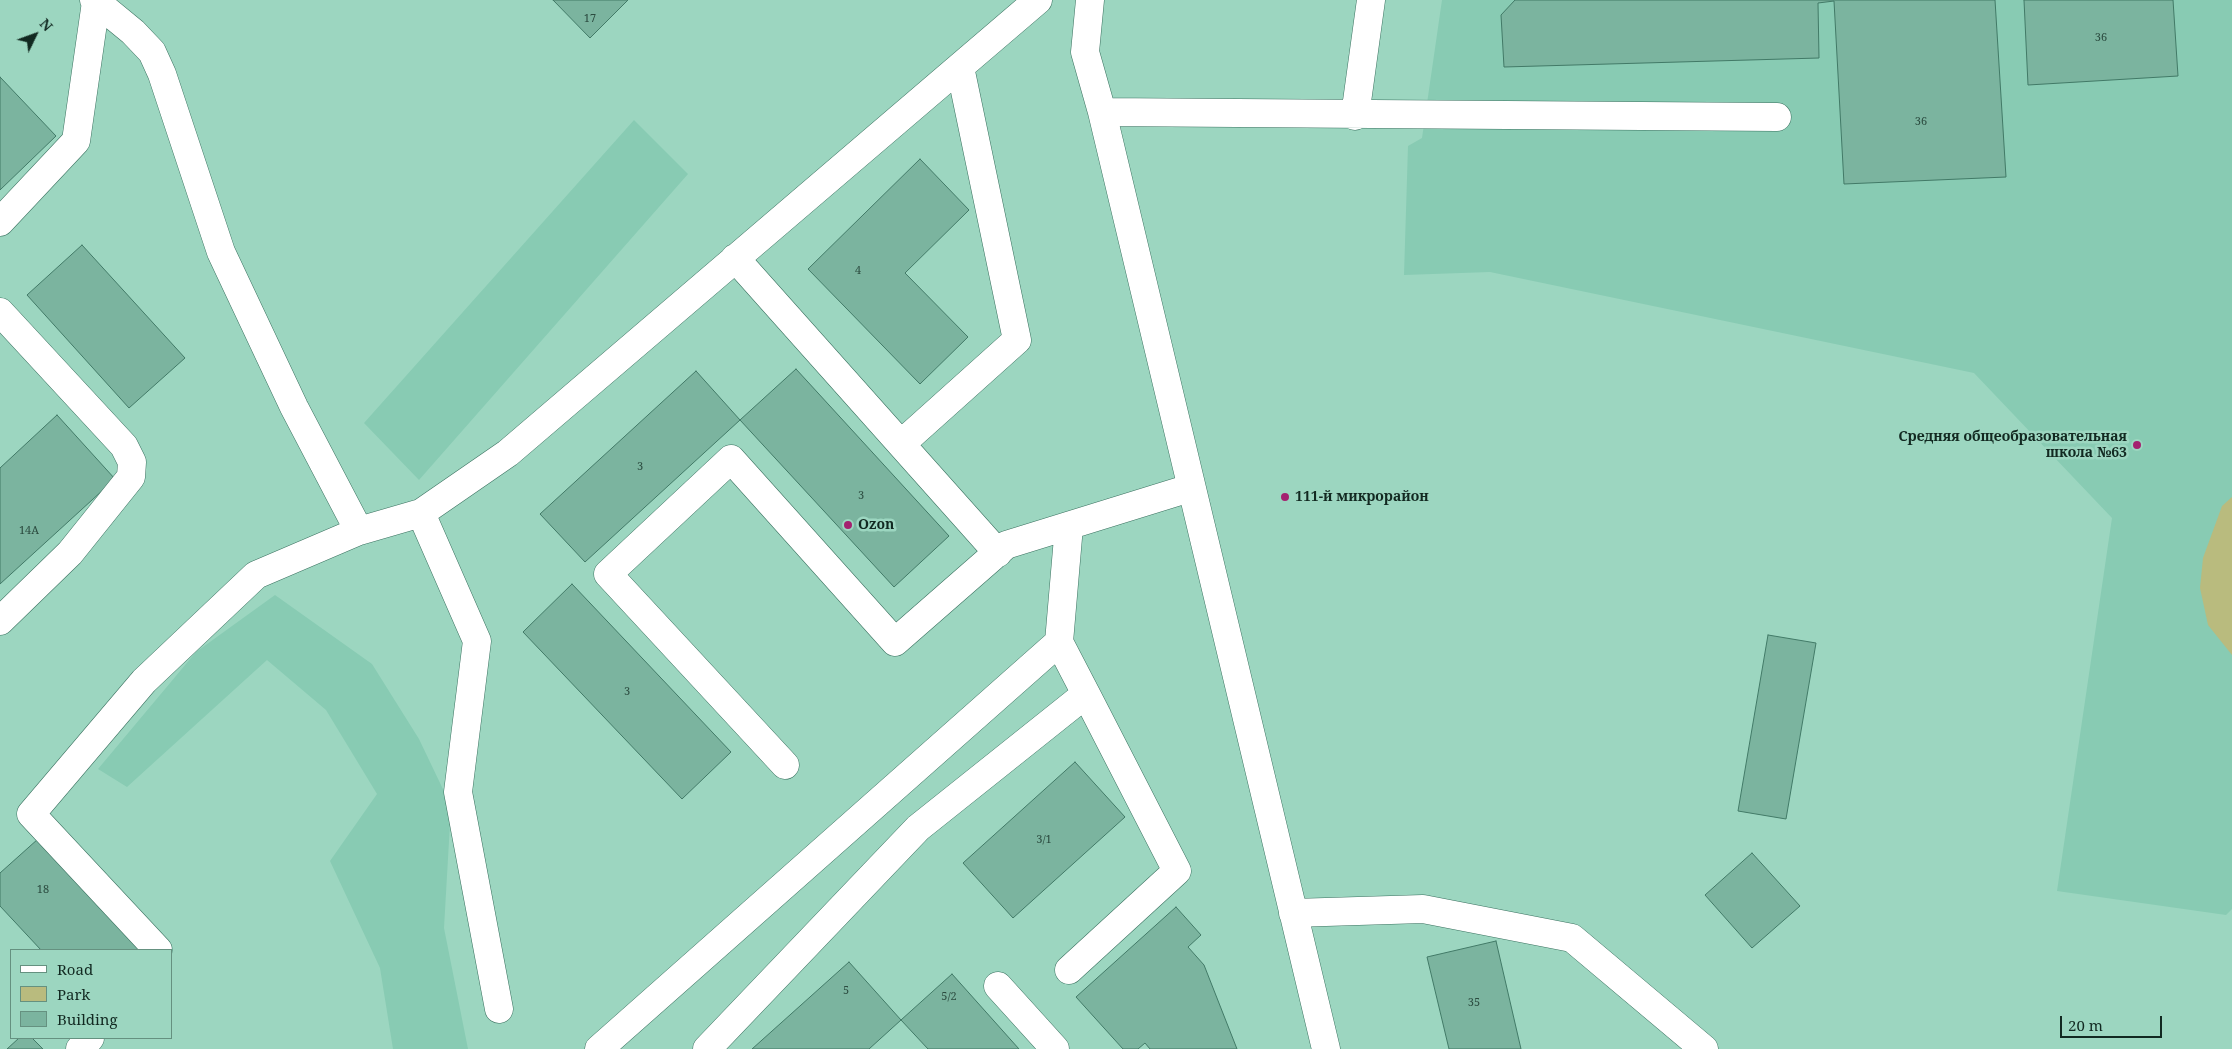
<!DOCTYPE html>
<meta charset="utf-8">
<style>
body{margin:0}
#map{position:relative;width:2232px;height:1049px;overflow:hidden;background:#9cd6c0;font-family:"Noto Serif",serif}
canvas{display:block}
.legend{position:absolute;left:10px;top:949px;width:162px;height:90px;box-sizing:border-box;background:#9cd6c0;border:1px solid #659180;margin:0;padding:6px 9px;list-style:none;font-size:15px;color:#122921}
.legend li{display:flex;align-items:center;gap:10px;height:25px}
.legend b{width:25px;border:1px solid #659180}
.north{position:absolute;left:10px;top:10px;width:50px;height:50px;-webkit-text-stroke:4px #9cd6c0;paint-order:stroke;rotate:48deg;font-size:14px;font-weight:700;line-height:20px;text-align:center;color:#122921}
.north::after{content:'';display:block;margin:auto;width:18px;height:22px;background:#122921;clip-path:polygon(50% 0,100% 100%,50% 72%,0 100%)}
.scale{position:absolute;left:2060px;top:1016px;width:102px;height:22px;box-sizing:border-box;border:2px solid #122921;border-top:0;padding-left:6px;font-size:15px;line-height:18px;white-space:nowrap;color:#122921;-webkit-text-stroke:4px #9cd6c0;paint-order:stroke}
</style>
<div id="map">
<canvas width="2232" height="1049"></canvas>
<ul class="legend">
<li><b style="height:6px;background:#fff"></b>Road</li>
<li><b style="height:14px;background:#b9bb7e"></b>Park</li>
<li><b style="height:14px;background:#7bb49f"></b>Building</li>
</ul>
<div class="north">N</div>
<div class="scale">20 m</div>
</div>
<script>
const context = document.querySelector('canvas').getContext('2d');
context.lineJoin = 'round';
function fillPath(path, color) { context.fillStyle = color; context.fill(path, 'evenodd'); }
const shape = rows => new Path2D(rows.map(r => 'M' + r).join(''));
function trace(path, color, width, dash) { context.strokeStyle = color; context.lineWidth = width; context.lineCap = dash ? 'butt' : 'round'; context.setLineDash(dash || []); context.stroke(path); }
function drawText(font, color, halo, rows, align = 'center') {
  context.font = font + ' "Noto Serif",serif'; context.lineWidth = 5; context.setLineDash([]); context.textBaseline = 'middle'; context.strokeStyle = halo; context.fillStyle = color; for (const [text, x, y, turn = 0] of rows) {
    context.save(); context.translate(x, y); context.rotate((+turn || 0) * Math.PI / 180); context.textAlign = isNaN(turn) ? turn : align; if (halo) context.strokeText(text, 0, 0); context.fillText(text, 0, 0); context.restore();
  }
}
const built = shape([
 [1442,0,2232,0,2232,909,2226,915,2057,891,2112,518,1974,373,1490,272,1404,275,1408,146,1422,138],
 [634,120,688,174,419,480,364,423],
 [275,595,372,664,419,739,451,806,444,928,468,1049,393,1049,380,968,330,861,377,794,326,710,267,660,127,787,98,769,196,652]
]);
const green = shape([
 [2232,497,2232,655,2208,625,2200,588,2203,558,2222,506]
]);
const building = shape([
 [553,0,628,0,590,38,553,0],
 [1515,0,1995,0,2006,177,1844,184,1834,1,1818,3,1819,58,1504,67,1501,15,1515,0],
 [2024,0,2173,0,2178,76,2028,85,2024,0],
 [0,77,56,136,0,190,0,77],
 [920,159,969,210,905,273,968,337,920,384,808,269,920,159],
 [82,245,185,358,129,408,27,295,82,245],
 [796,369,949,536,894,587,740,420,796,369],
 [696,371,740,420,585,562,540,514,696,371],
 [57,415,115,479,0,584,0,468,57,415],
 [572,584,731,752,682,799,523,632,572,584],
 [1768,635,1816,643,1786,819,1738,811,1768,635],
 [1075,762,1125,817,1013,918,963,863,1075,762],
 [38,839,140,950,41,950,0,906,0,873,38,839],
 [1752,853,1800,906,1752,948,1705,895,1752,853],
 [1176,907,1201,935,1188,947,1204,965,1237,1049,1150,1049,1145,1043,1138,1049,1123,1049,1076,997,1176,907],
 [1496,941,1521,1049,1449,1049,1427,957,1496,941],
 [849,962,901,1020,869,1049,752,1049,849,962],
 [952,974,1019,1049,928,1049,901,1020,952,974],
 [19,1038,32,1038,43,1049,7,1049,19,1038]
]);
const minor = shape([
 [94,0,133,32,152,52,162,74,221,252,294,407,359,531,421,513,508,453,1038,0],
 [1090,0,1085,52,1102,112,1326,1049],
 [1102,112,1777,117],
 [1355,116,1371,0],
 [0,222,76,141,96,2,99,0],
 [735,258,998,553],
 [0,312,124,446,132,462,131,477,70,553,0,621],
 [901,444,1017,340,960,67],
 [421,513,477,641,458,792,499,1009],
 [785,765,608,574,731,459,895,642,1006,545,1190,488],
 [1293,913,1423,909,1572,938,1704,1049],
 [158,950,31,814,144,681,256,575,359,531],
 [1069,970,1177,871,1086,694],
 [998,986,1055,1049],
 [80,1049,90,1038],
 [599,1049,1059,642,1069,526],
 [707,1049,918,828,1086,694,1059,642]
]);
const markers = [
 [2137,445,5,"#a4216f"],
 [1285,497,5,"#a4216f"],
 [848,525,5,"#a4216f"]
];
const numberNames = [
 ["17",590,19],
 ["36",2101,38],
 ["36",1921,122],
 ["4",858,271],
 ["3",640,467],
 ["3",861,496],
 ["14А",29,531],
 ["3",627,692],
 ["3/1",1044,840],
 ["18",43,890],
 ["5",846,991],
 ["5/2",949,997],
 ["35",1474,1003]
];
const poiNames = [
 ["Средняя общеобразовательная",2127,437,"right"],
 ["школа №63",2127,453,"right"],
 ["111-й микрорайон",1295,497],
 ["Ozon",858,525]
];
fillPath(built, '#88cbb3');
fillPath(green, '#b9bb7e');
fillPath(building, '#7bb49f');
trace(building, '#427a67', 1);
trace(minor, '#3b7260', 29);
trace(minor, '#fff', 28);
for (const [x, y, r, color] of markers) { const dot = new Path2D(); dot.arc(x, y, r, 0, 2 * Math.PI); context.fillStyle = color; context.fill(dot); trace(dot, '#9cd6c0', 2); }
drawText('11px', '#2c4c40', null, numberNames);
drawText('bold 14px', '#122921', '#9cd6c0', poiNames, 'left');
</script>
